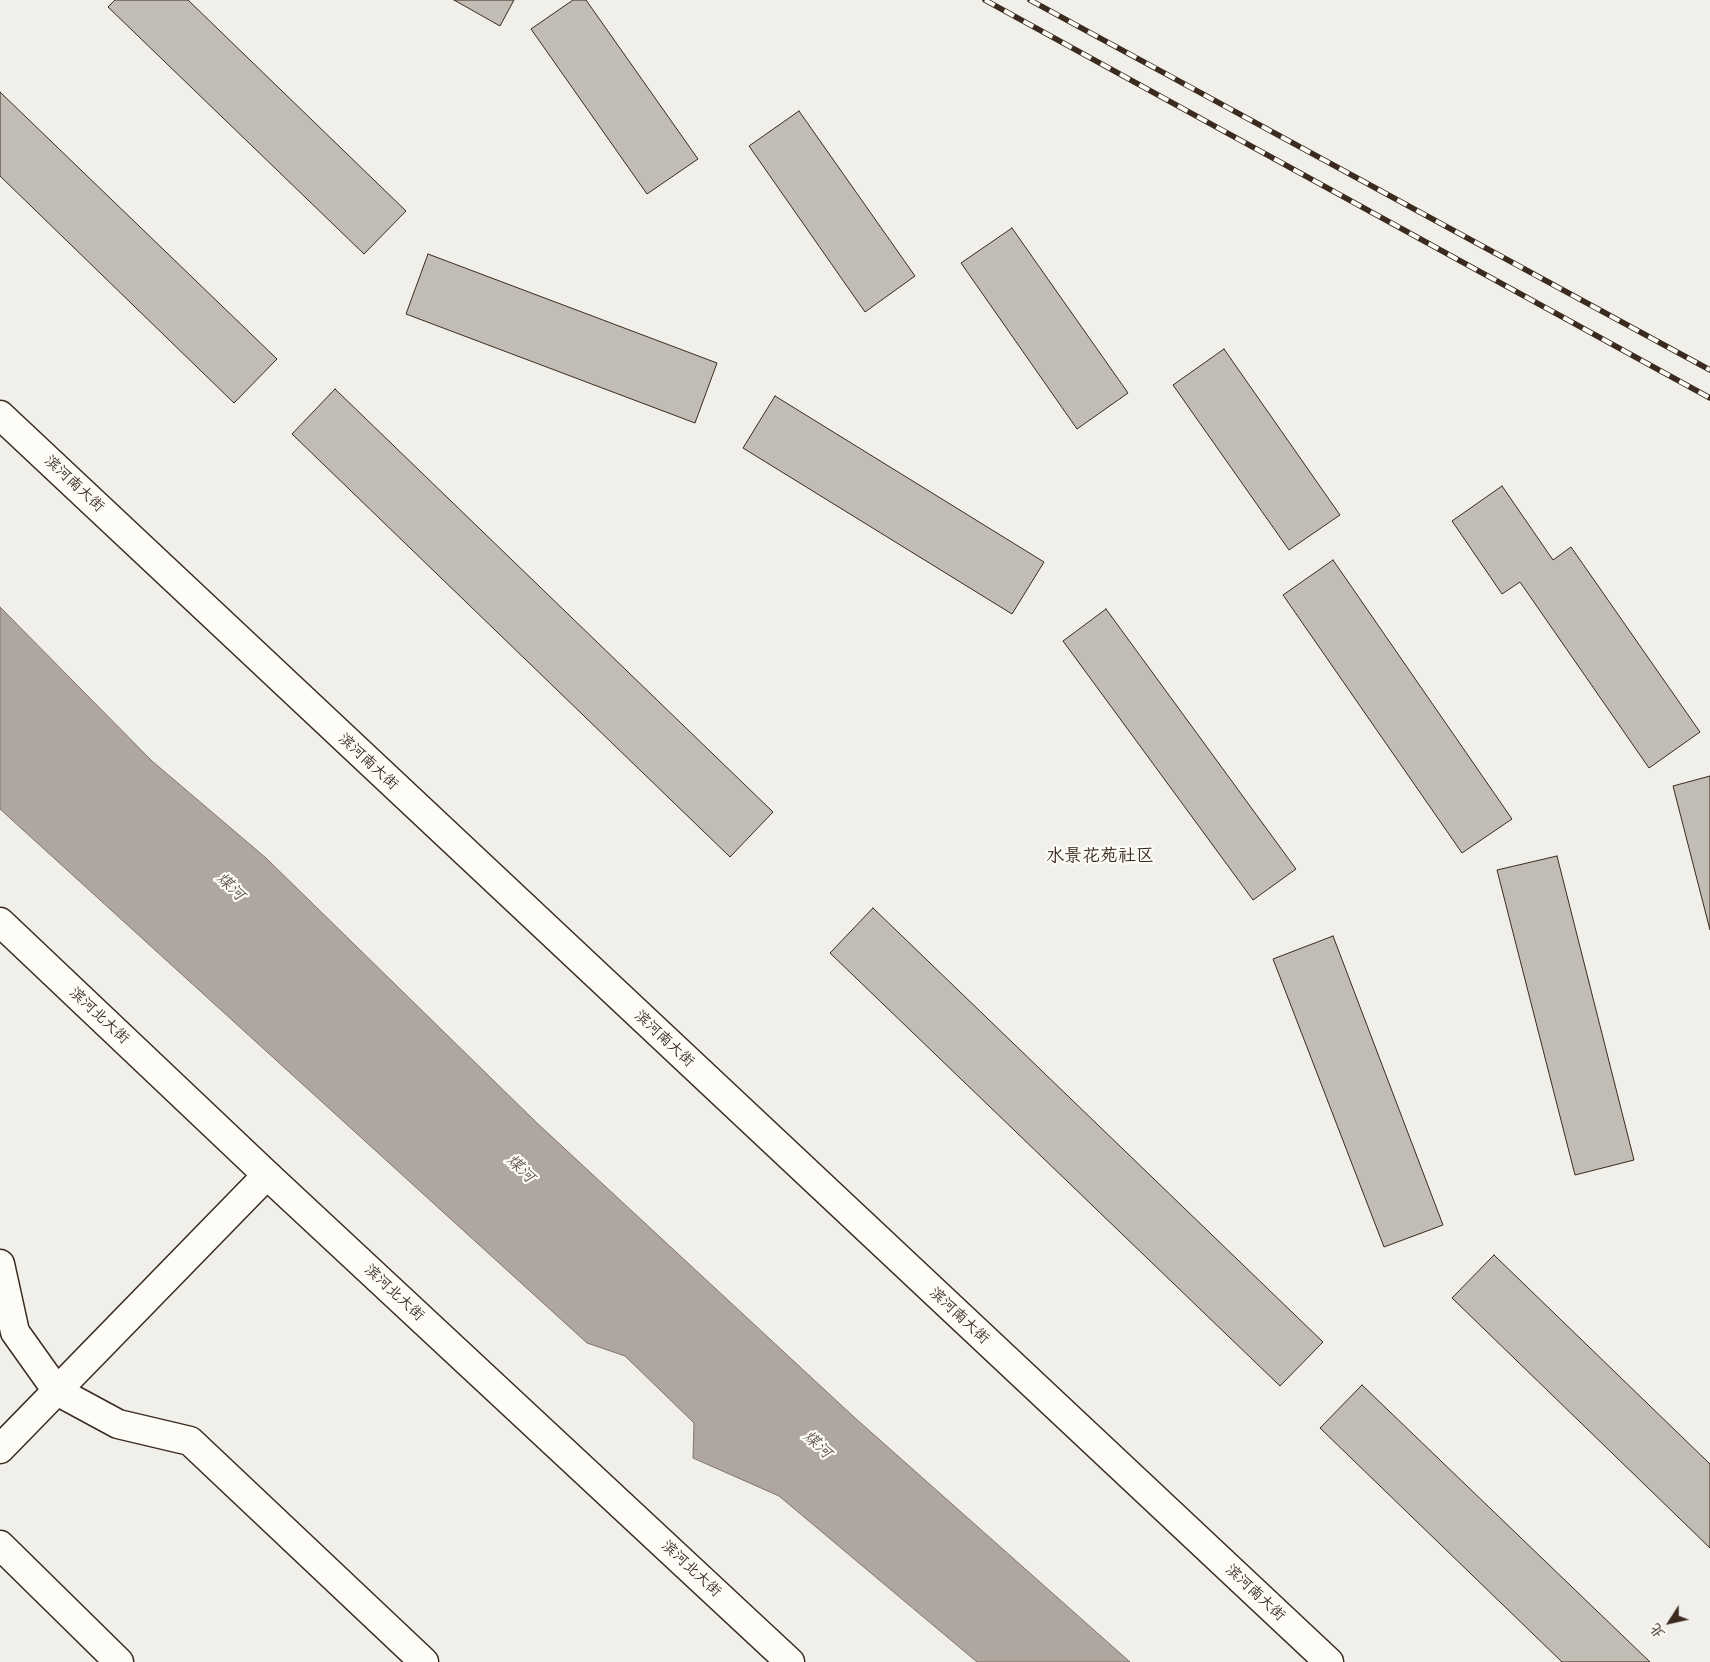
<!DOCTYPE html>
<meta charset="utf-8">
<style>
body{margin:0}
#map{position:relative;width:1710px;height:1662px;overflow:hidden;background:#f1efea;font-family:Itim,"LXGW WenKai TC",sans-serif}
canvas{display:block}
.north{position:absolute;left:1645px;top:1597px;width:50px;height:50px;-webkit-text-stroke:4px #fdfcf7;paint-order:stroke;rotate:235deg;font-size:14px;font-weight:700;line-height:20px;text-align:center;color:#3b2a1e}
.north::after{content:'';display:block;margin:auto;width:18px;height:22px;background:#3b2a1e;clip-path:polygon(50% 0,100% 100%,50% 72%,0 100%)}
</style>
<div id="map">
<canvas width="1710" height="1662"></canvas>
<div class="north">北</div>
</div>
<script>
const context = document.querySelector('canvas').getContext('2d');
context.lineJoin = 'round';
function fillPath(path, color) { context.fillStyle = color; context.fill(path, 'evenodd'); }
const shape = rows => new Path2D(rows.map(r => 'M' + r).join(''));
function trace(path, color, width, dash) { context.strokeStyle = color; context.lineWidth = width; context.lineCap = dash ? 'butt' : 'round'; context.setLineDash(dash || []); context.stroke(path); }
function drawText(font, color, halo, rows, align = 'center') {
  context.font = font + ' Itim,"LXGW WenKai TC",sans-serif'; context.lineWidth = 4.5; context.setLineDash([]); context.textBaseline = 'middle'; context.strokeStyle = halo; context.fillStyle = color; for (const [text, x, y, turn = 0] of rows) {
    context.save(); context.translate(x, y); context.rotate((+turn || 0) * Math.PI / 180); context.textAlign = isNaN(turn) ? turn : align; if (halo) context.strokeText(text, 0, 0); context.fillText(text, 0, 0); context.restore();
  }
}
const water = shape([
 [0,607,152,761,266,858,537,1123,854,1417,1130,1662,977,1662,779,1496,693,1458,694,1423,625,1356,587,1343,0,809,0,607]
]);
const building = shape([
 [115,0,188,0,406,211,364,254,108,7,115,0],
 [454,0,514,0,500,26,454,0],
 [573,0,586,0,698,159,647,194,531,29,573,0],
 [0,92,277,359,234,403,0,176,0,92],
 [799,111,915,276,865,312,749,146,799,111],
 [1012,228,1128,393,1077,429,961,263,1012,228],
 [428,254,717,363,695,423,406,314,428,254],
 [1224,349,1340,515,1289,550,1173,385,1224,349],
 [335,389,773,812,730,857,292,434,335,389],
 [775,396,1044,562,1012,614,743,448,775,396],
 [1502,486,1553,560,1571,547,1700,732,1649,768,1520,582,1502,594,1452,521,1502,486],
 [1333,560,1512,819,1462,853,1283,595,1333,560],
 [1106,609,1296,869,1253,900,1063,641,1106,609],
 [1710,776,1710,930,1673,786,1710,776],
 [1557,856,1634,1160,1575,1175,1497,870,1557,856],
 [873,908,1323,1342,1280,1386,830,953,873,908],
 [1333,936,1443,1225,1384,1247,1273,959,1333,936],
 [1494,1255,1710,1464,1710,1548,1452,1298,1494,1255],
 [1362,1385,1650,1662,1562,1662,1320,1428,1362,1385]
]);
const minor = shape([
 [0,1264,15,1332,57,1391,118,1424,190,1441,424,1662],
 [0,1449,267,1175],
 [0,1545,119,1662]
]);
const tertiary = shape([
 [0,415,1329,1662]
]);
const secondary = shape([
 [0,922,267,1175,790,1662]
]);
const rail = shape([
 [985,0,1710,398],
 [1030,0,1710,370]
]);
const streetNames = [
 ["滨河南大街",74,484,43],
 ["滨河南大街",368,762,43],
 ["滨河北大街",99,1016,43],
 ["滨河南大街",664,1039,43],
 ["滨河北大街",394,1293,43],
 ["滨河南大街",959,1316,43],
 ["滨河北大街",691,1569,43],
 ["滨河南大街",1255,1593,43]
];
const waterNames = [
 ["煤河",230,887,44],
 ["煤河",520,1169,44],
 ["煤河",817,1445,43]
];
const quarterNames = [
 ["水景花苑社区",1100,856]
];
fillPath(water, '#aea69f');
trace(water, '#80746b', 1);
fillPath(building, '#c1bcb4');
trace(building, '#3b2a1e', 1);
trace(minor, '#3b2a1e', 31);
trace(tertiary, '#3b2a1e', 31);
trace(secondary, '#3b2a1e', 31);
trace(minor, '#fdfcf7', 28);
trace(tertiary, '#fdfcf7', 28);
trace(secondary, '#fdfcf7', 28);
trace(rail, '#3b2a1e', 5.5);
trace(rail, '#fdfcf7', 4, [11]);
drawText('15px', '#3b2a1e', '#fdfcf7', streetNames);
drawText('italic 16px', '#63554b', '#fdfcf7', waterNames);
drawText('18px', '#3b2a1e', '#fdfcf7', quarterNames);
</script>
